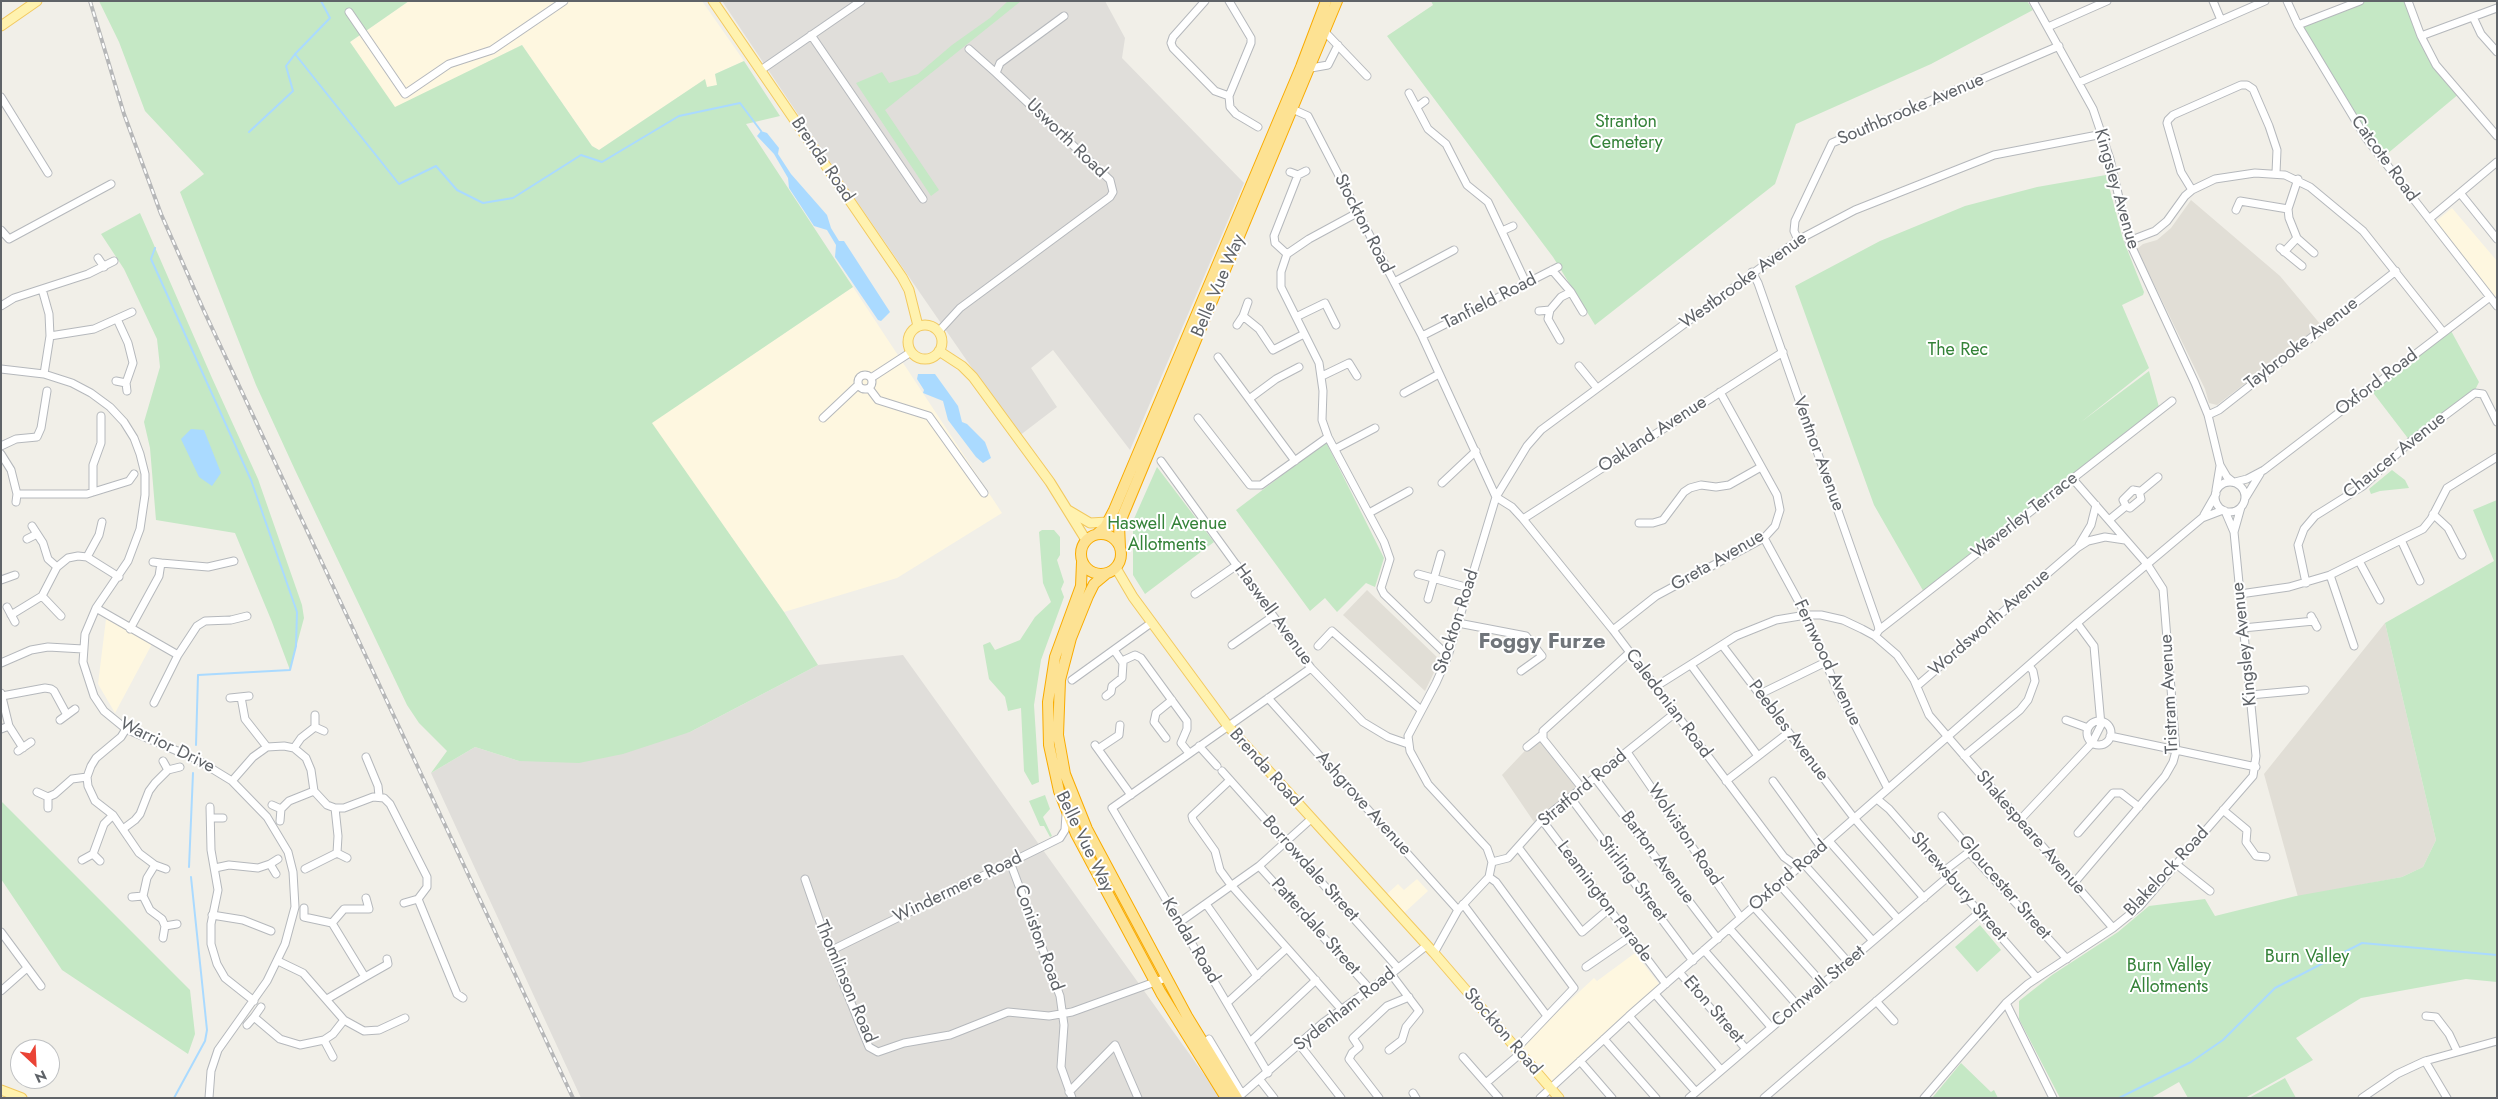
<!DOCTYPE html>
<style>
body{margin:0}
#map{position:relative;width:2498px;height:1099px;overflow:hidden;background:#f1efe8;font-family:Jost,sans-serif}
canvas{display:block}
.frame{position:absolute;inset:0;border:2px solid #5f6368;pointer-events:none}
.north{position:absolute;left:10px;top:1039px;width:50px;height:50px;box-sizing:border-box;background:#fff;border:1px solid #bfc1c3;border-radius:50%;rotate:155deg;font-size:14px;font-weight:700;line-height:20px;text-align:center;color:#5f6368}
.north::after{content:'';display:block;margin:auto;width:18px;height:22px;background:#ea4335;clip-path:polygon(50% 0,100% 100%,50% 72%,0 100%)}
</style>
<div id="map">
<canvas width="2498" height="1099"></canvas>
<div class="frame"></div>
<div class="north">N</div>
</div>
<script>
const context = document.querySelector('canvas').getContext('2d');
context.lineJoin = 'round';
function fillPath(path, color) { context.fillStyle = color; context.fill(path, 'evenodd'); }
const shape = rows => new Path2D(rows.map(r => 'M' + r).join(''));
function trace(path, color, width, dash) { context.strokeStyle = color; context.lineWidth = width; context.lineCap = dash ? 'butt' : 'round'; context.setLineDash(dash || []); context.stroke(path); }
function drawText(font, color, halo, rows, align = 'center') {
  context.font = font + ' Jost,sans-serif'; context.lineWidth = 4; context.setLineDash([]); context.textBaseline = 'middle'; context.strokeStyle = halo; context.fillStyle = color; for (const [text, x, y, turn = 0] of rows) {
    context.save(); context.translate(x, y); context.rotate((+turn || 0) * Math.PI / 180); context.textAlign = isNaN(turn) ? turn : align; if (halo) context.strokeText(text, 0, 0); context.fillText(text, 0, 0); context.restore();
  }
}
const commercial = shape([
 [409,1,702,1,744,61,715,74,718,85,707,87,704,80,599,150,592,146,522,45,395,108,350,42],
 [2452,208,2497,261,2497,295,2494,297,2435,222],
 [853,287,1002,513,897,578,784,612,651,423],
 [106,619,152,644,115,713,98,684],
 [1417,879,1428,891,1404,913,1387,894,1398,884,1404,890],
 [1635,953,1660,985,1550,1084,1519,1048,1594,978,1597,981]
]);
const industrial = shape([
 [722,1,1105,1,1125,38,1122,58,1244,183,1130,450,1053,350,1031,368,1057,407,1019,436,844,183],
 [903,655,1221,1098,581,1098,431,773,475,747,519,761,690,732,818,665]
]);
const education = shape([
 [2191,200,2280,276,2321,325,2217,405,2209,403,2205,389,2137,249,2143,244,2157,240,2171,228],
 [1367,590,1440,660,1425,691,1343,615],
 [2385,623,2436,840,2423,867,2402,877,2298,897,2264,774],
 [1538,737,1577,789,1534,822,1502,775]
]);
const green = shape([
 [99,1,409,1,350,42,395,107,522,45,592,146,599,150,705,79,707,87,717,85,715,74,744,61,780,116,746,124,853,287,652,423,784,612,818,665,690,732,623,754,579,763,519,761,475,747,431,773,447,751,419,723,407,705,295,470,256,385,180,192,204,174,145,111,119,42],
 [1008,1,1021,1,885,110,939,190,931,196,856,83,882,72,889,83,918,74,952,45,990,18],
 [1431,1,2027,1,2033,10,1931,64,1796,124,1775,184,1595,325,1553,257,1387,36,1433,5],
 [2360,1,2408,1,2436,65,2460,93,2381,159,2298,25],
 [2106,175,2123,239,2144,292,2143,295,2122,305,2149,368,2081,422,2149,371,2159,407,1925,594,1874,505,1795,286,1880,241,1965,206,2037,187],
 [140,213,212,378,258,479,302,605,304,618,290,670,272,622,235,533,156,520,150,448,144,422,160,367,157,339,124,269,101,234],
 [2450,329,2479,382,2474,392,2410,441,2371,390],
 [1326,442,1384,558,1375,587,1366,583,1337,612,1325,598,1310,611,1236,510],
 [1157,467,1214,542,1145,594,1133,575,1133,521],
 [2392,470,2405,480,2409,488,2380,491,2371,494,2369,489],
 [2497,500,2497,982,2466,979,2361,998,2296,1038,2313,1060,2245,1098,2188,1098,2179,1082,2151,1098,2060,1098,2019,1019,2019,1001,2052,975,2118,932,2149,906,2205,899,2215,916,2296,896,2402,877,2423,867,2436,840,2385,623,2494,561,2473,510],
 [1042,530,1054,530,1060,537,1060,555,1057,560,1064,582,1061,589,1064,597,1041,660,1034,705,1039,782,1032,785,1024,771,1021,708,1008,711,1005,697,989,679,983,645,990,642,995,650,1020,640,1035,617,1051,602,1043,583,1039,532],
 [1045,795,1050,809,1043,817,1052,836,1050,837,1044,826,1040,826,1029,801],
 [1,801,190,990,195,1034,188,1054,62,970,1,879],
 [1980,925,2001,950,1977,972,1955,947],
 [1961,1063,1991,1092,1994,1090,1998,1098,1932,1098],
 [2285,1078,2296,1098,2249,1098]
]);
const water = shape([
 [761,131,767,133,779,148,778,154,791,174,827,215,831,228,839,241,844,241,890,312,881,321,878,320,835,257,836,245,827,230,814,226,789,188,788,178,774,154,757,136],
 [918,374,935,374,958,406,962,422,967,424,985,442,991,458,983,463,976,457,948,420,943,401,923,393,924,390,917,379],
 [191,429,204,430,221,473,212,486,199,477,181,439]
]);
const stream = shape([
 [295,54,330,18,321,1],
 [249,132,293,91,286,66,295,54,399,184,436,166,457,190,483,203,513,198,581,155,602,162,679,116,740,103,761,131],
 [155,248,151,259,251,480,297,612,296,646,290,670,198,675,196,745],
 [189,867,193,773],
 [174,1098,205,1041,207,1030,191,877],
 [2119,1098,2191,1062,2223,1040,2275,988,2362,943,2497,955]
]);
const minor = shape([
 [1205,1,1173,37,1171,43,1173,48,1215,91,1229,96],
 [1229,1,1251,38,1251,43,1229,96,1230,107,1236,114,1258,127],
 [2033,1,2093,109,2110,159,2129,241,2195,383,2208,415,2220,465,2227,477,2232,481],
 [2213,1,2221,20],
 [2287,1,2298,25,2366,138,2497,306],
 [2408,1,2421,36,2436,65,2497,136],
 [349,12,405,94,449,64,492,50,564,1],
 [2473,17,2481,34,2497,52],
 [2298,25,2360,1],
 [2048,27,2107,1],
 [1326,33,1367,76],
 [811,35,923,199],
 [2421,36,2497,8],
 [969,49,996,73],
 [1311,68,1328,65,1338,45],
 [761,70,861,1],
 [2080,82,2265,1],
 [1409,93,1428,129,1446,144,1467,185,1488,202,1526,283],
 [1,97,48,173],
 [1417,107,1425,101],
 [1290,108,1308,116,1422,336,1496,497,1448,656,1436,683,1408,736,1410,751,1428,784,1487,848,1492,862,1489,877,1458,910,1434,953],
 [1290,172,1298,175,1306,171],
 [2298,179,2288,209,2289,218,2297,238,2314,253],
 [2192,190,2181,172,2167,123,2168,120,2173,115,2241,85,2247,85,2253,89,2269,126,2277,150,2276,173],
 [2460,193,2497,239],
 [2236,210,2240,201,2288,209],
 [1357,213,1309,239,1287,254,1281,272,1281,287,1319,363,1323,391,1322,420,1328,437,1384,542,1390,559,1381,588,1384,594,1448,656],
 [2429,219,2497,162],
 [1,230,9,239,111,184],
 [1502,231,1513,226],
 [1798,240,1794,231,1795,221,1832,143,2059,46],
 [2129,241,2155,231,2167,221,2185,196,2192,190,2215,179,2255,173,2285,175,2310,187,2363,231,2443,332],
 [2280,248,2302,266],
 [2284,252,2297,238],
 [1287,254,1275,243,1274,236,1298,175],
 [98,258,104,267],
 [1552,270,1571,292,1583,312],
 [1752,272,1758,283,1878,625,1879,630,1875,636],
 [1394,282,1454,250],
 [42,289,49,314,50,336,44,374],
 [1,306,14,298,88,274,114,261],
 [1539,311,1550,310],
 [1243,316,1259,329,1273,350,1304,334],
 [1296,317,1325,303,1336,325],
 [117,319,128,343,133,363,126,383,127,391],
 [1237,325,1243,316,1248,302],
 [939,331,960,308,1110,197,1113,192,1110,180,996,73,1000,63,1064,16],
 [50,336,94,329,132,312],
 [1422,336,1558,267],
 [1560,340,1548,319,1550,310,1561,297,1571,292],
 [1218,357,1295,461],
 [1579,366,1597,388],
 [1,369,44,374,72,383,91,393,110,407,124,422,134,438,140,454,145,474,145,495,140,529,128,561,96,608,85,634,83,662,94,696,104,711,126,729,196,759,232,781,267,817,288,852,293,872,295,907,285,944,267,981,218,1050,211,1071,209,1098],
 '858 382a7 7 0 1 1 14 0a7 7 0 1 1-14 0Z',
 [1322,376,1349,363,1357,376],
 [871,378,911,352],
 [116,381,126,383],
 [869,388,878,400,929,416,984,493],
 [1404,393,1439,374],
 [1249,399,1276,379,1299,367],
 [2208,415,2219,410,2396,271],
 [823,418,858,385],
 [1198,418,1250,485,1261,485,1328,437],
 [1,446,16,439,37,437,41,428,47,391],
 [1335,449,1375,428],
 [1,454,11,470,17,494,87,494,129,481,134,474],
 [1161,461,1311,668,1363,722,1388,737,1408,744],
 [2072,478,2147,564,2163,589,2176,751,2173,762,2165,776,2074,883],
 '2215 497a15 15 0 1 1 30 0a15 15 0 1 1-30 0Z',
 [2235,482,2247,479,2264,470,2490,297],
 [1442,483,1476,451],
 [2133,490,2139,491,2141,499,2130,508,2126,506,2123,500,2133,490],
 [2216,490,2220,466],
 [93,492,93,465,101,443,101,416],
 [2140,492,2158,477],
 [2246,497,2260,474],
 [16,502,17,494],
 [1369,513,1409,491],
 [2433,514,2448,528,2462,555],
 [2204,515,2216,494],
 [1523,519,1783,352],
 [2109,520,2126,506],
 [1639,523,1653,523,1663,520,1684,492,1690,488,1701,485,1716,487,1729,485,1761,467],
 [32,526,43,543,48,559,57,567],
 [2234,532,2241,507],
 [1764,538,1806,615,1838,692,1888,789],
 [27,539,37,534],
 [2401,540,2420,581],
 [2079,545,2091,525,2096,505],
 [87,557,99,535,102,522],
 [2359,561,2380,600],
 [153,562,161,563],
 [1418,574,1469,588],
 [2330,575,2354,646],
 [1,580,15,575],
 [2306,583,2298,545,2304,529,2315,516,2363,486,2411,441,2475,393,2483,394,2497,422],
 [1195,594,1237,565],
 [2240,594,2289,587,2330,575,2423,529,2431,519,2447,488,2497,457],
 [42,596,61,616],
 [1428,599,1441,554],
 [7,607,15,622],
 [96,608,178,655],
 [11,615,42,596,57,567,68,558,78,556,87,557,119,577],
 [2311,616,2317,627],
 [1458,623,1526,636,1542,656,1521,671],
 [2243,628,2314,621],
 [130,629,159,576,161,563,208,567,234,561],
 [1613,630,1656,596,1764,538,1775,526,1780,510,1777,495,1720,392],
 [1879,630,2172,401],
 [1232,645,1272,617],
 [1722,645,1854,818,1924,898],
 [1318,646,1332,631,1421,710],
 [1122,661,1135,655,1141,658,1187,721,1187,729,1181,743,1189,753],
 [1,663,31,650,48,647,83,649],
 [1691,665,1758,756],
 [1072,680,1151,623],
 [1917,686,2077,548,2088,541,2105,537,2125,540],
 [1655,687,1736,636,1776,620,1806,615,1821,615,1843,620,1862,629,1875,636,1897,655,1914,680,1929,715,2113,928],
 [1760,694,1826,662],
 [2250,695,2305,690],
 [2,696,45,688,51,689,54,691,67,715],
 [1106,696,1111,692,1112,686,1122,678,1123,663,1114,650],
 [241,697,245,719,267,747],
 [230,698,249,696],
 [1268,698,1458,910],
 [154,703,178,655,197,626,205,621,231,620,247,616],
 [315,715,315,727,324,731],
 [60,720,75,709],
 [2066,720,2088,728],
 '2087 733a12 12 0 1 1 24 0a12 12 0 1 1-24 0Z',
 [9,726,23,748],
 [1,729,9,726,1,693],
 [126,729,121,737,96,758,91,766,87,777,88,786,95,801,113,815,139,853,155,865,147,878,143,896,150,910,162,919,165,926,163,938],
 [2110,736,2256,767],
 [1166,738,1154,722,1156,713,1172,700],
 [1095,745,1131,795],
 [1199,746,1217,766],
 [1527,747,1542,735],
 [294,748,301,738,315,727],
 [1098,749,1119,735,1120,725],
 [18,751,31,742],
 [1627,752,1741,918],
 [1964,756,2020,710,2028,700,2035,681,2033,671,2029,666],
 [366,757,378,786,379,796],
 [163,761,168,770],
 [1222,771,1398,968],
 [1595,778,1718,939],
 [1230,780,1192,816,1193,820,1215,851,1220,870,1231,885,1342,1010],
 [232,781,253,757,267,747,284,746,294,748,306,758,311,770,314,791,327,805,335,808,344,808,373,797,384,798,390,804,427,877,427,887,418,899,457,994,463,998],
 [1726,781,1788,733],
 [1773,781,1821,847],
 [1582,788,1543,739,1543,731,1629,653],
 [37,792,48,797,55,794,72,779,87,777],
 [48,797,48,808],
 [1570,797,1693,961],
 [1877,799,1889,809,2037,978],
 [272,805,281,809],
 [210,807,211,850,218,890,211,924,211,944,217,964,225,978,254,1001],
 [2223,810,2247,830,2246,842,2256,856,2266,857],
 [1942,816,1966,844,1969,852,2067,959],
 [211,818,223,818],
 [1542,820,1666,984],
 [280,821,281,809,289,801,314,791],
 [2019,821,2092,743,2101,725,2094,646,2077,623],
 [123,829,135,820,140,814,149,791,155,783,168,770,180,767],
 [2078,833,2113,793,2121,793,2139,807],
 [1829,841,1898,919],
 [1518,847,1582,932,1610,908],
 [337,853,347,858],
 [93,854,100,861],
 [82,860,93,854,104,824,113,815],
 [1010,862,1060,996,1064,1025,1061,1067,1072,1098],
 [1492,862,1508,858,1542,820,1675,713],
 [1803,863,1873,941],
 [270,864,276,874],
 [2176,864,2210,891],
 [155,865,166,869],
 [1259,866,1370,989],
 [1798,867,1784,857,1613,630,1523,519,1512,507,1496,497,1527,446,1541,430,1798,240,1855,210,1994,155,2103,134],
 [215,868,229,865,258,868,270,864,278,859],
 [305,869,337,853,338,836,335,808],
 [1944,871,1969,852],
 [1489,877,1496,882,1574,988,1517,1048],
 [805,879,830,951,869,1047,878,1052,904,1043,950,1035,1008,1012,1049,1016,1072,1012,1166,978],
 [1779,884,1848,962],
 [132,897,143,896],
 [404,903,418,899],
 [1206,904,1257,976],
 [1463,904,1547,1016],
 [1754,907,1823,984],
 [304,908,304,917,332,923,365,977,327,999],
 [212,915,243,920,271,931],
 [1180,922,1259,866,1311,819],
 [332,923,344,909,369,909,366,898],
 [165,926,177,924],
 [1729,928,1797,1005],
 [1,932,41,986],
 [1704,950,1771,1027],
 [830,951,1060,838,1065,830,1066,814],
 [278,961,303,973,344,1020,364,1031,379,1030,405,1018],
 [1586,967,1631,936],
 [1679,972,1746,1049],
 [365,977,388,964,387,959],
 [1,991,27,968],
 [1655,994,1721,1070],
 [1876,1001,1894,1021],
 [1227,1003,1287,948],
 [2006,1003,2053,1098],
 [1629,1016,1696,1092],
 [2426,1016,2436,1017,2449,1034,2457,1051],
 [254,1017,261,1007],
 [247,1025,254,1017,280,1039,300,1045,324,1040,333,1034,344,1020],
 [1209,1039,1242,1094,1324,1022,1391,974,1426,946],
 [1604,1039,1656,1098],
 [324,1040,333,1057],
 [1250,1042,1316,980],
 [1299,1044,1341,1098],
 [1389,1050,1402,1040,1406,1027,1419,1011,1391,974],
 [1463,1057,1499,1098],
 [1580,1061,1612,1098],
 [2425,1061,2447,1098],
 [1268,1073,1112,808,1311,668],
 [1260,1080,1274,1098],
 [1486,1083,1521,1053],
 [1069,1092,1115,1045,1138,1098],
 [1413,1093,1416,1098],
 [1379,1098,1349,1059,1352,1053,1359,1047,1353,1038,1387,1006,1409,997],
 [1540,1098,1629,1016,2077,623,2202,518,2223,510],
 [1689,1098,1949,876],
 [1764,1098,1980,912],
 [1924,1098,2006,1003,2028,984,2113,928,2139,907,2253,776,2256,756,2234,532,2225,511],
 [2362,1098,2397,1074,2425,1061,2497,1041]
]);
const major = shape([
 [713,1,902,277,909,290,918,326],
 [1,26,37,1],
 '908 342a17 17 0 1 1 34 0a17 17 0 1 1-34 0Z',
 [939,351,962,366,973,377,1050,482,1086,540],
 [1068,510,1090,523,1108,522],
 [1116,568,1133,597,1228,726,1434,953,1559,1098],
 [1,1090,22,1098]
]);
const highway = shape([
 '1081 554a20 20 0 1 1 40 0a20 20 0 1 1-40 0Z',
 [1097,534,1105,527,1114,510,1301,67,1326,1],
 [1120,548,1119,525,1123,515,1337,1],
 [1082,562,1081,586,1055,657,1048,702,1049,745,1059,791,1076,834,1161,993,1226,1098],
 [1106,574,1094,584,1088,596,1071,638,1060,680,1058,735,1065,774,1087,829,1187,1016,1237,1098]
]);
const rail = shape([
 [90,1,124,114,161,214,204,311,573,1098]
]);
const streetNames = [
 ["Southbrooke Avenue",1911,110,-23],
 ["Usworth Road",1066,139,44],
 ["Catcote Road",2384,159,54],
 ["Brenda Road",822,160,56],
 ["Kingsley Avenue",2116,189,74],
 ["Stockton Road",1363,224,63],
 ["Westbrooke Avenue",1744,281,-36],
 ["Belle Vue Way",1219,286,-67],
 ["Tanfield Road",1490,302,-27],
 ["Taybrooke Avenue",2302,344,-38],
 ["Oxford Road",2377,383,-37],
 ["Oakland Avenue",1653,435,-33],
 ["Ventnor Avenue",1818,454,70],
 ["Chaucer Avenue",2395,456,-39],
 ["Waverley Terrace",2025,516,-38],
 ["Greta Avenue",1718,561,-30],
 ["Haswell Avenue",1273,615,54],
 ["Stockton Road",1457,622,-72],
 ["Wordsworth Avenue",1990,623,-41],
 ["Kingsley Avenue",2245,644,-96],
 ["Fernwood Avenue",1827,663,65],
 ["Tristram Avenue",2170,694,-93],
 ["Caledonian Road",1668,704,53],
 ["Peebles Avenue",1788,731,53],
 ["Warrior Drive",167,746,26],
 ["Brenda Road",1265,768,48],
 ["Stratford Road",1583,789,-40],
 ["Ashgrove Avenue",1363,804,48],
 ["Shakespeare Avenue",2030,833,49],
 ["Wolviston Road",1684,835,56],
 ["Belle Vue Way",1084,842,64],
 ["Barton Avenue",1657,858,53],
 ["Borrowdale Street",1310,869,48],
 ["Blakelock Road",2167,872,-47],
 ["Oxford Road",1789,876,-41],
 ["Stirling Street",1632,879,53],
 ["Shrewsbury Street",1958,887,49],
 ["Windermere Road",958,888,-26],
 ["Gloucester Street",2004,888,49],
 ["Leamington Parade",1604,902,53],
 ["Patterdale Street",1315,927,48],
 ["Coniston Road",1038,938,70],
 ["Kendal Road",1190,941,59],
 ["Thomlinson Road",845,982,67],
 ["Cornwall Street",1819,987,-40],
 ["Sydenham Road",1345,1010,-38],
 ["Eton Street",1713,1010,49],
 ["Stockton Road",1502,1032,49]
];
const parkNames = [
 ["Stranton",1626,123],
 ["Cemetery",1626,144],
 ["The Rec",1958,351],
 ["Haswell Avenue",1167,525],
 ["Allotments",1167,546],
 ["Burn Valley",2307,958],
 ["Burn Valley",2169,967],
 ["Allotments",2169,988]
];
const districtNames = [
 ["Foggy Furze",1542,643]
];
fillPath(commercial, '#fef7e0');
fillPath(industrial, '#e0deda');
fillPath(education, '#e1ded6');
fillPath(green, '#c5e8c5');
fillPath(water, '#aadaff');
trace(stream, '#aadaff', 2);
trace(minor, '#b5b8bc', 9);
trace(major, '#f2c960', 11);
trace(highway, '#f9ab00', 12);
trace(minor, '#fff', 7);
trace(major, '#fff2af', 9);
trace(highway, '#fde293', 10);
trace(rail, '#b6b7b8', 4);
trace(rail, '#fff', 2, [5.5]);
drawText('18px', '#5f6368', '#fff', streetNames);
drawText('18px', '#348238', '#fff', parkNames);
drawText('bold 22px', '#70757a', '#fff', districtNames);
</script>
